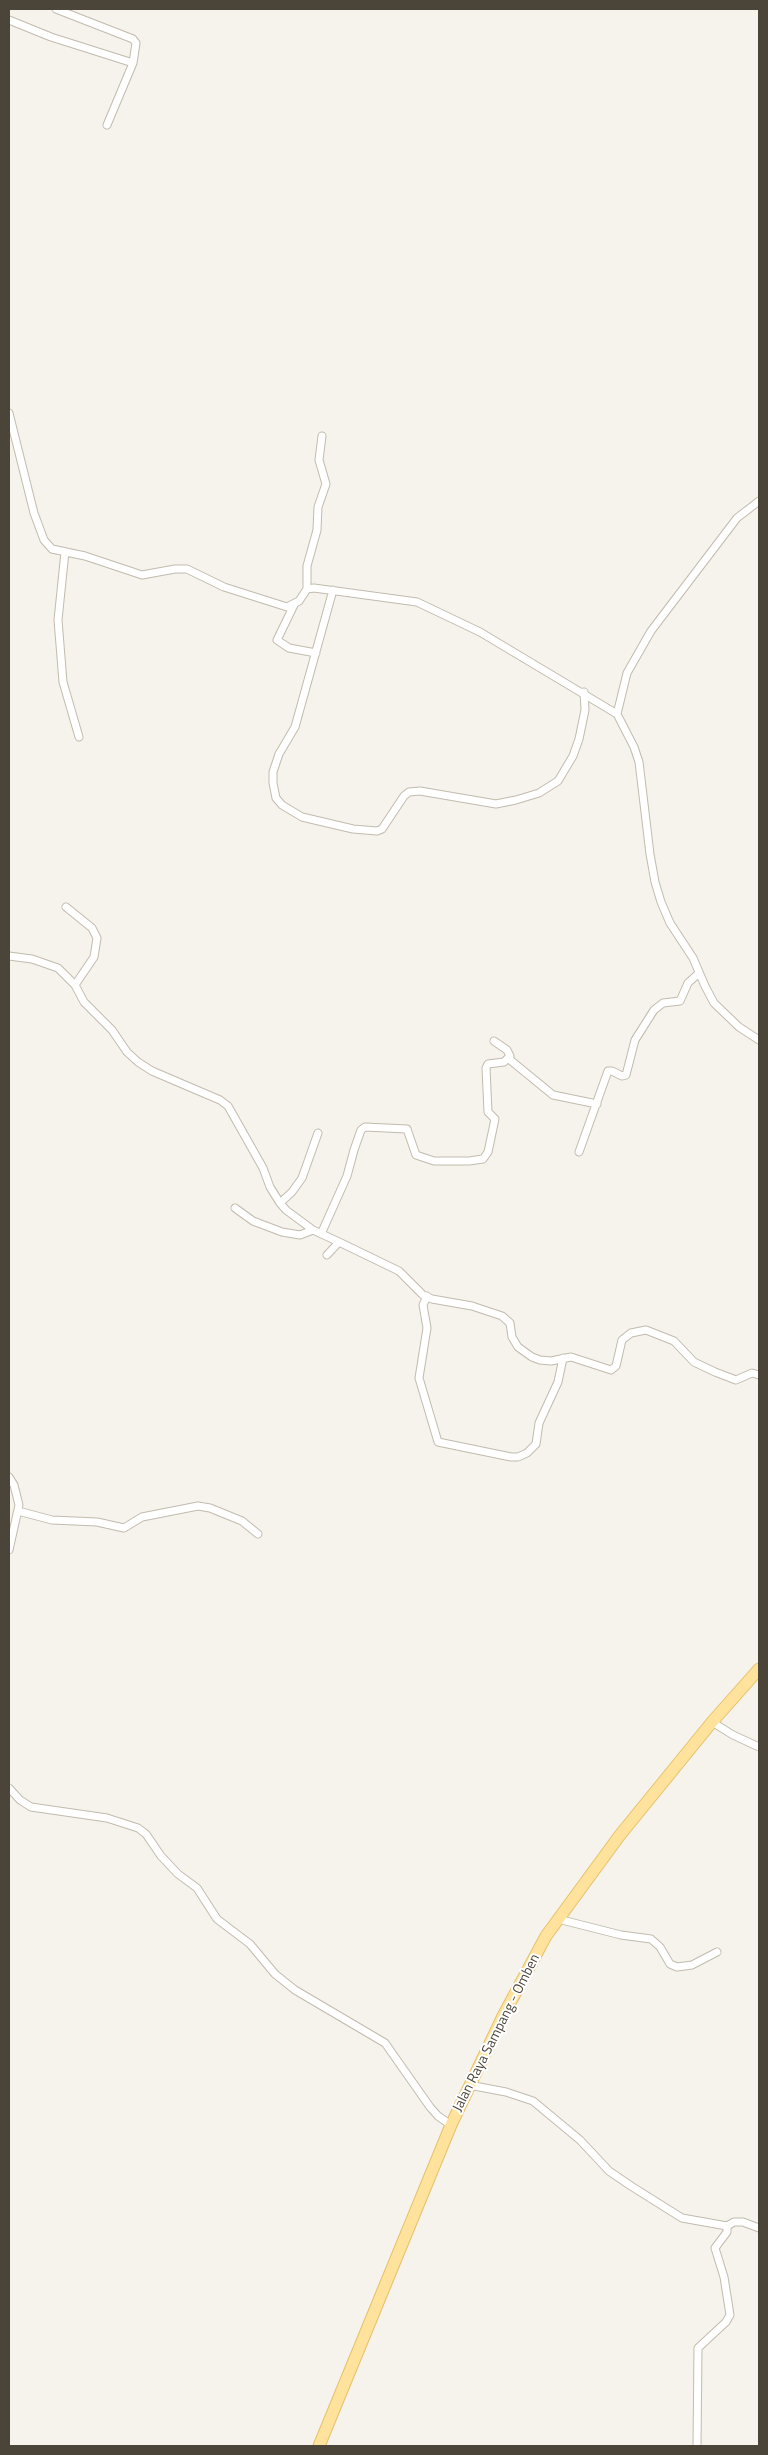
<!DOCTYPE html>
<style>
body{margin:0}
#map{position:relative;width:768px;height:2455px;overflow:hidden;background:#f6f3ec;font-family:"Titillium Web",sans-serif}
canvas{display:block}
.frame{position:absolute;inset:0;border:10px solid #4b4439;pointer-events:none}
</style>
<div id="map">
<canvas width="768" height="2455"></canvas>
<div class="frame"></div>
</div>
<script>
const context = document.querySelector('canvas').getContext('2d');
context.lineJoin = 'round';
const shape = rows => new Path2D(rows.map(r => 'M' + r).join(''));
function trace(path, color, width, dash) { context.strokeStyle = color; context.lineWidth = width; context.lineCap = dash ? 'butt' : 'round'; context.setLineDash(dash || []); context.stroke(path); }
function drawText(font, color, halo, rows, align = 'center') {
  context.font = font + ' "Titillium Web",sans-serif'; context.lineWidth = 4; context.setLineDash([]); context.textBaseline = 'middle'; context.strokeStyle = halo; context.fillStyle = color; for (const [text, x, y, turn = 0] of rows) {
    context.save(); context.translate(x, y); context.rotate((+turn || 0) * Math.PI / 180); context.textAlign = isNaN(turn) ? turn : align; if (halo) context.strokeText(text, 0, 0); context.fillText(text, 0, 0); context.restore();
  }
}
const minor = shape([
 [56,9,133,39,136,43,133,63,107,125],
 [9,20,51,37,133,63],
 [9,413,34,513,44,540,52,549,85,556,142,575,175,569,187,569,224,587,287,607,299,601,307,589,314,588,417,602,480,632,617,714,634,747,639,762,650,854,655,882,661,902,670,923,693,958,705,986,714,1003,739,1027,759,1040],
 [65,552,58,620,63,682,79,737],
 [307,589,307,566,317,530,318,507,326,484,319,460,322,436],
 [333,590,295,727,279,754,273,772,273,783,276,798,282,805,302,817,353,829,377,831,382,829,404,796,409,792,420,791,496,804,516,800,539,793,558,781,573,756,579,739,585,710,584,692],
 [294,605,277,640,289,648,316,653],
 [617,714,627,673,651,631,737,518,759,501],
 [66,907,92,928,97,938,94,957,75,985,84,1002,112,1030,127,1052,138,1062,152,1071,220,1100,228,1106,263,1168,270,1187,280,1203,286,1210,313,1230,339,1242],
 [9,956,32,959,58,968,75,985],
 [509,1059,553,1095,597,1104],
 [579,1152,608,1071,612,1071,622,1076,626,1075,635,1040,654,1010,663,1003,680,1001,688,983,699,973],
 [280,1203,292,1192,302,1178,318,1133],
 [235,1208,253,1221,282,1232,300,1235,313,1230],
 [321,1234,347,1176,354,1150,361,1130,365,1127,407,1129,416,1155,434,1161,469,1161,483,1159,488,1152,495,1119,488,1112,486,1068,488,1064,504,1062,510,1056,507,1050,494,1041],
 [327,1255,339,1242,399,1271,423,1295,432,1299,472,1306,502,1316,510,1323,512,1337,518,1347,532,1357,540,1360,551,1361,571,1357,611,1370,616,1366,622,1340,631,1333,646,1330,674,1341,694,1362,715,1372,736,1380,752,1373,759,1375],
 [427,1296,423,1305,427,1328,419,1378,438,1442,511,1457,518,1457,527,1453,536,1444,539,1423,558,1382,563,1358],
 [9,1477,14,1485,19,1505,9,1550],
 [18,1511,52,1520,97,1522,124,1528,142,1517,198,1506,210,1508,242,1521,258,1534],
 [712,1722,733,1735,759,1747],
 [9,1788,20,1800,31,1807,107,1818,138,1828,146,1834,161,1856,178,1874,197,1888,217,1919,250,1944,275,1974,295,1990,385,2043,430,2107,438,2116,451,2125],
 [558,1919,621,1935,651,1939,660,1947,670,1964,677,1967,692,1965,717,1952],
 [469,2085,506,2092,533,2101,580,2140,609,2171,631,2186,682,2218,727,2226,727,2232,715,2248,724,2277,730,2315,726,2322,698,2348,697,2446],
 [727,2226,734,2222,743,2222,759,2228]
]);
const primary = shape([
 [319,2446,451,2125,503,2016,546,1936,620,1835,712,1722,759,1669]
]);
const streetNames = [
 ["Jalan Raya Sampang - Omben",497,2033,-63]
];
trace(minor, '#c2bbae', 9);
trace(primary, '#e6c16a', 13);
trace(minor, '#fff', 7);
trace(primary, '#ffe39c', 11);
drawText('14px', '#4b4439', '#fff', streetNames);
</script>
